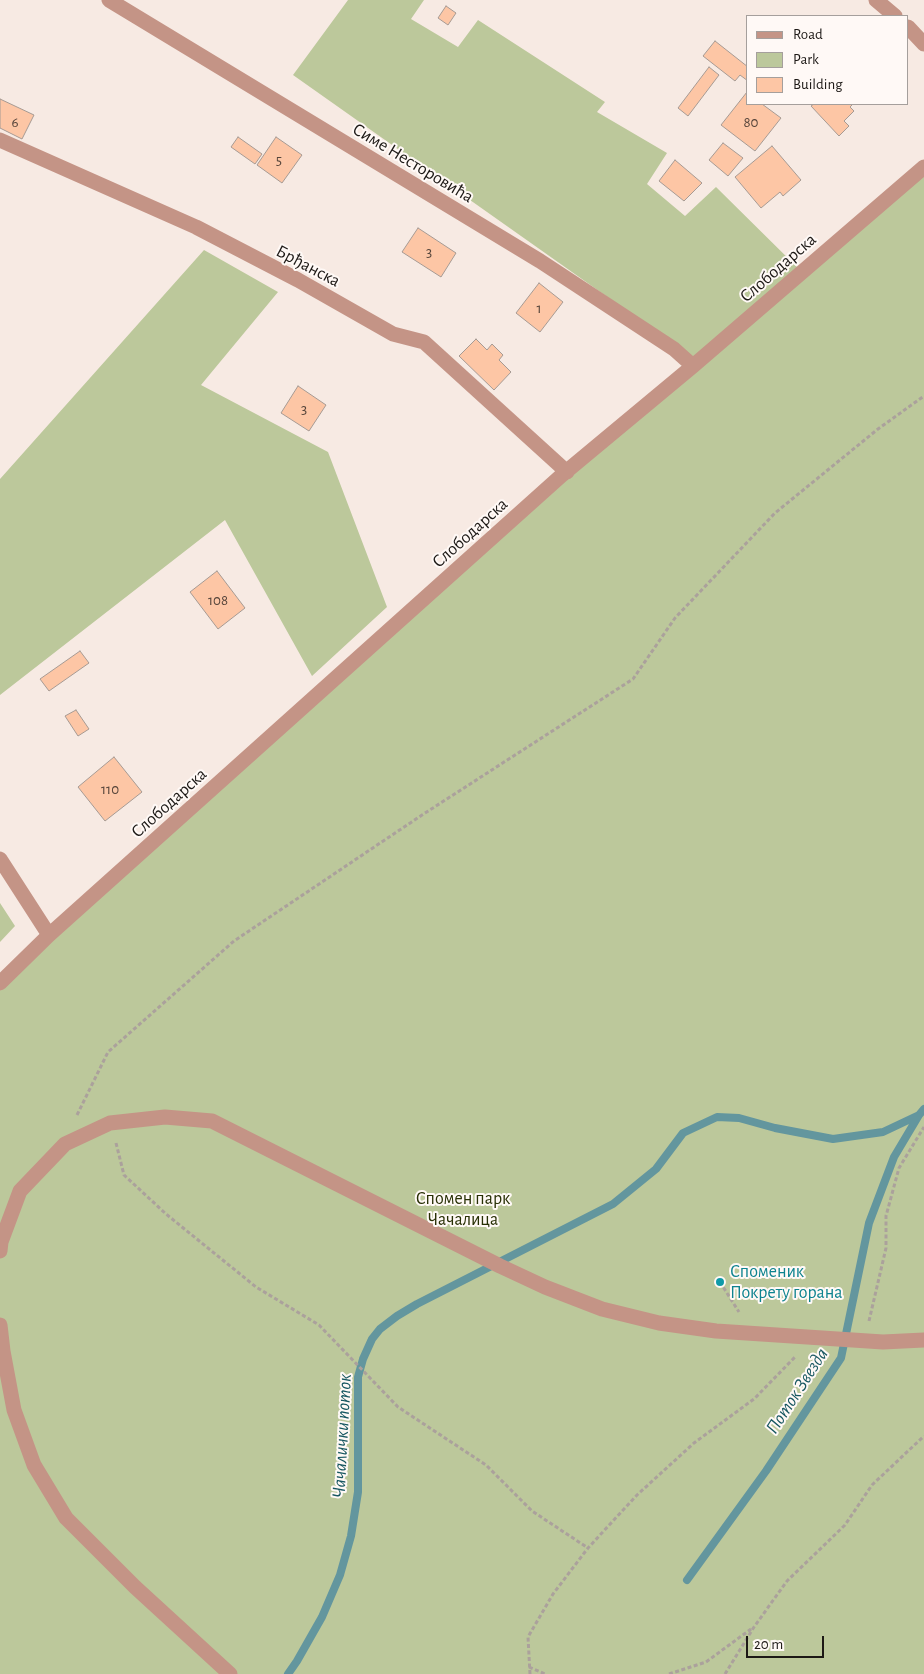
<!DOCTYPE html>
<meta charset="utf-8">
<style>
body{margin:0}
#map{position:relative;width:924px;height:1674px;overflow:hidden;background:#f7eae3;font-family:"Alegreya Sans",sans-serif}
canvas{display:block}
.legend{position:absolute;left:746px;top:15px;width:162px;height:90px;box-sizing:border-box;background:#fff9f6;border:1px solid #a59f9c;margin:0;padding:6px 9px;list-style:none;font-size:15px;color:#1d1916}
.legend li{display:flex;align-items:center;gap:10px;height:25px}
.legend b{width:25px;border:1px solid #a59f9c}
.scale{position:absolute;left:746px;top:1636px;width:78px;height:22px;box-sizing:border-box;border:2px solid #1d1916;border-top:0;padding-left:6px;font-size:15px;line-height:18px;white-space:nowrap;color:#1d1916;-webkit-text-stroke:4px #fff9f6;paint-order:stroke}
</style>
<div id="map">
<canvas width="924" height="1674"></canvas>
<ul class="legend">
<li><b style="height:6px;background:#c49486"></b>Road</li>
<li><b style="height:14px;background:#bcc89b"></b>Park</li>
<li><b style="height:14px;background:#fdc6a5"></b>Building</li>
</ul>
<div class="scale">20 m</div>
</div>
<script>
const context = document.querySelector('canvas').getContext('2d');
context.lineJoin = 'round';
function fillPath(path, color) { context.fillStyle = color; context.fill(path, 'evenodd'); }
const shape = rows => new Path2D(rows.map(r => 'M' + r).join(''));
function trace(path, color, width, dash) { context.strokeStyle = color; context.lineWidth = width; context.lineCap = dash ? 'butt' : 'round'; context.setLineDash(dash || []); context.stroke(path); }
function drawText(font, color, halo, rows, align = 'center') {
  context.font = font + ' "Alegreya Sans",sans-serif'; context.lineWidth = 4; context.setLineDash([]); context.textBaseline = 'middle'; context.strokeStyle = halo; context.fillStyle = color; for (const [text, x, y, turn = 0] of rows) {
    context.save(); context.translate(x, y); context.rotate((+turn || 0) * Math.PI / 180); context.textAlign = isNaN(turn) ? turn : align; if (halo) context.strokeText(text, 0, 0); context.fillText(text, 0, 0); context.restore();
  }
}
const green = shape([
 [348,0,424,0,411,19,458,47,478,20,605,102,597,112,667,153,647,184,685,216,716,187,802,272,924,167,924,1674,0,1674,0,983,698,361,293,75],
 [204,250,278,292,201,385,328,452,387,607,312,676,225,520,0,695,0,479],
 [0,903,15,926,0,942]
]);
const stream = shape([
 [687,1580,766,1471,841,1358,869,1223,894,1157,919,1115],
 [288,1674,297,1661,322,1617,340,1575,351,1536,358,1492,358,1377,363,1359,372,1339,380,1329,397,1316,417,1304,613,1204,656,1169,683,1133,717,1117,739,1118,775,1128,833,1139,883,1132,919,1115,924,1109]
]);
const building = shape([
 [446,6,456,13,448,25,438,18,446,6],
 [715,41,748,67,748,81,740,75,735,81,703,56,715,41],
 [709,67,719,75,688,116,678,108,709,67],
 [747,92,748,104,762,104,781,118,755,151,721,125,747,92],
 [0,99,34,115,22,139,0,128,0,99],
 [814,104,853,104,850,107,854,111,844,121,849,126,839,136,811,106,814,104],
 [238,137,262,154,255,164,231,147,238,137],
 [276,137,302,155,282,183,257,165,276,137],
 [723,143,743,158,728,176,709,160,723,143],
 [772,146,801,180,783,196,780,192,761,208,735,177,772,146],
 [675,160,702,183,684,201,659,181,675,160],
 [418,228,456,253,441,277,402,252,418,228],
 [539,283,563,302,540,332,516,313,539,283],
 [476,339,487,350,492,344,503,355,499,360,511,372,494,390,459,356,476,339],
 [298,386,326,405,309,431,281,413,298,386],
 [217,571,245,608,218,629,190,592,217,571],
 [80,651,89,663,49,691,40,679,80,651],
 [76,710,89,729,78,736,65,716,76,710],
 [114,757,142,792,105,821,78,787,114,757]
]);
const path = shape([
 [77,1115,108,1052,234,941,422,815,633,679,675,618,775,513,878,429,924,396],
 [116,1143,124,1175,166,1214,256,1287,319,1325,398,1407,486,1465,532,1511,588,1548],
 [720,1282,739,1312],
 [869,1321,886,1248,886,1216,899,1168,924,1127],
 [529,1667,545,1674],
 [530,1674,528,1637,553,1594,588,1548,637,1495,694,1443,754,1399,795,1357],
 [669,1674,706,1662,751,1629],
 [725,1674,754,1627,787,1581,845,1525,872,1485,924,1436]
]);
const minor = shape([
 [109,0,540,261,674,349,693,366],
 [876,0,895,16],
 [908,27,924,44],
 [0,140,196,227,298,280,393,334,424,342,567,472],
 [0,859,49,935],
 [0,983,49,935,562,475,693,366,924,167],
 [0,1251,1,1242,20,1191,65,1144,110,1123,165,1117,212,1121,500,1266,545,1287,602,1309,659,1323,716,1331,883,1342,924,1340],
 [0,1325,3,1351,14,1410,34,1465,66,1518,135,1587,230,1674]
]);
const markers = [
 [720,1282,5,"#0f9aa8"]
];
const numberNames = [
 ["6",15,122],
 ["80",751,122],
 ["5",279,160],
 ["3",429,252],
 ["1",539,308],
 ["3",304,409],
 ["108",218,600],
 ["110",110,789]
];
const streetNames = [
 ["Симе Несторовића",413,163,31],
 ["Брђанска",308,266,28],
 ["Слободарска",778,268,-41],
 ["Слободарска",470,533,-42],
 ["Слободарска",169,803,-42]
];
const parkNames = [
 ["Спомен парк",463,1199],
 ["Чачалица",463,1220]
];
const cultureNames = [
 ["Споменик",730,1272],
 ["Покрету горана",730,1293]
];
const waterNames = [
 ["Поток Звезда",797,1391,-57],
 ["Чачалички поток",342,1436,-87]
];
fillPath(green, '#bcc89b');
trace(stream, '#63969e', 8);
fillPath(building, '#fdc6a5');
trace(building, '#a69a93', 1);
trace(path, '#aba19c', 3, [4, 2.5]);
trace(minor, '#c49486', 15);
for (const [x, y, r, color] of markers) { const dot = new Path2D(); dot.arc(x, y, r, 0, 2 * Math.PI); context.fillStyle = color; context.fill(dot); trace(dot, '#fff9f6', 2); }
drawText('15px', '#55443a', null, numberNames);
drawText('18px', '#1d1916', '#fff9f6', streetNames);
drawText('18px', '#272f04', '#fff9f6', parkNames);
drawText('18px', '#0d838f', '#fff9f6', cultureNames, 'left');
drawText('italic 19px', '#175761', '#fff9f6', waterNames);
</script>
